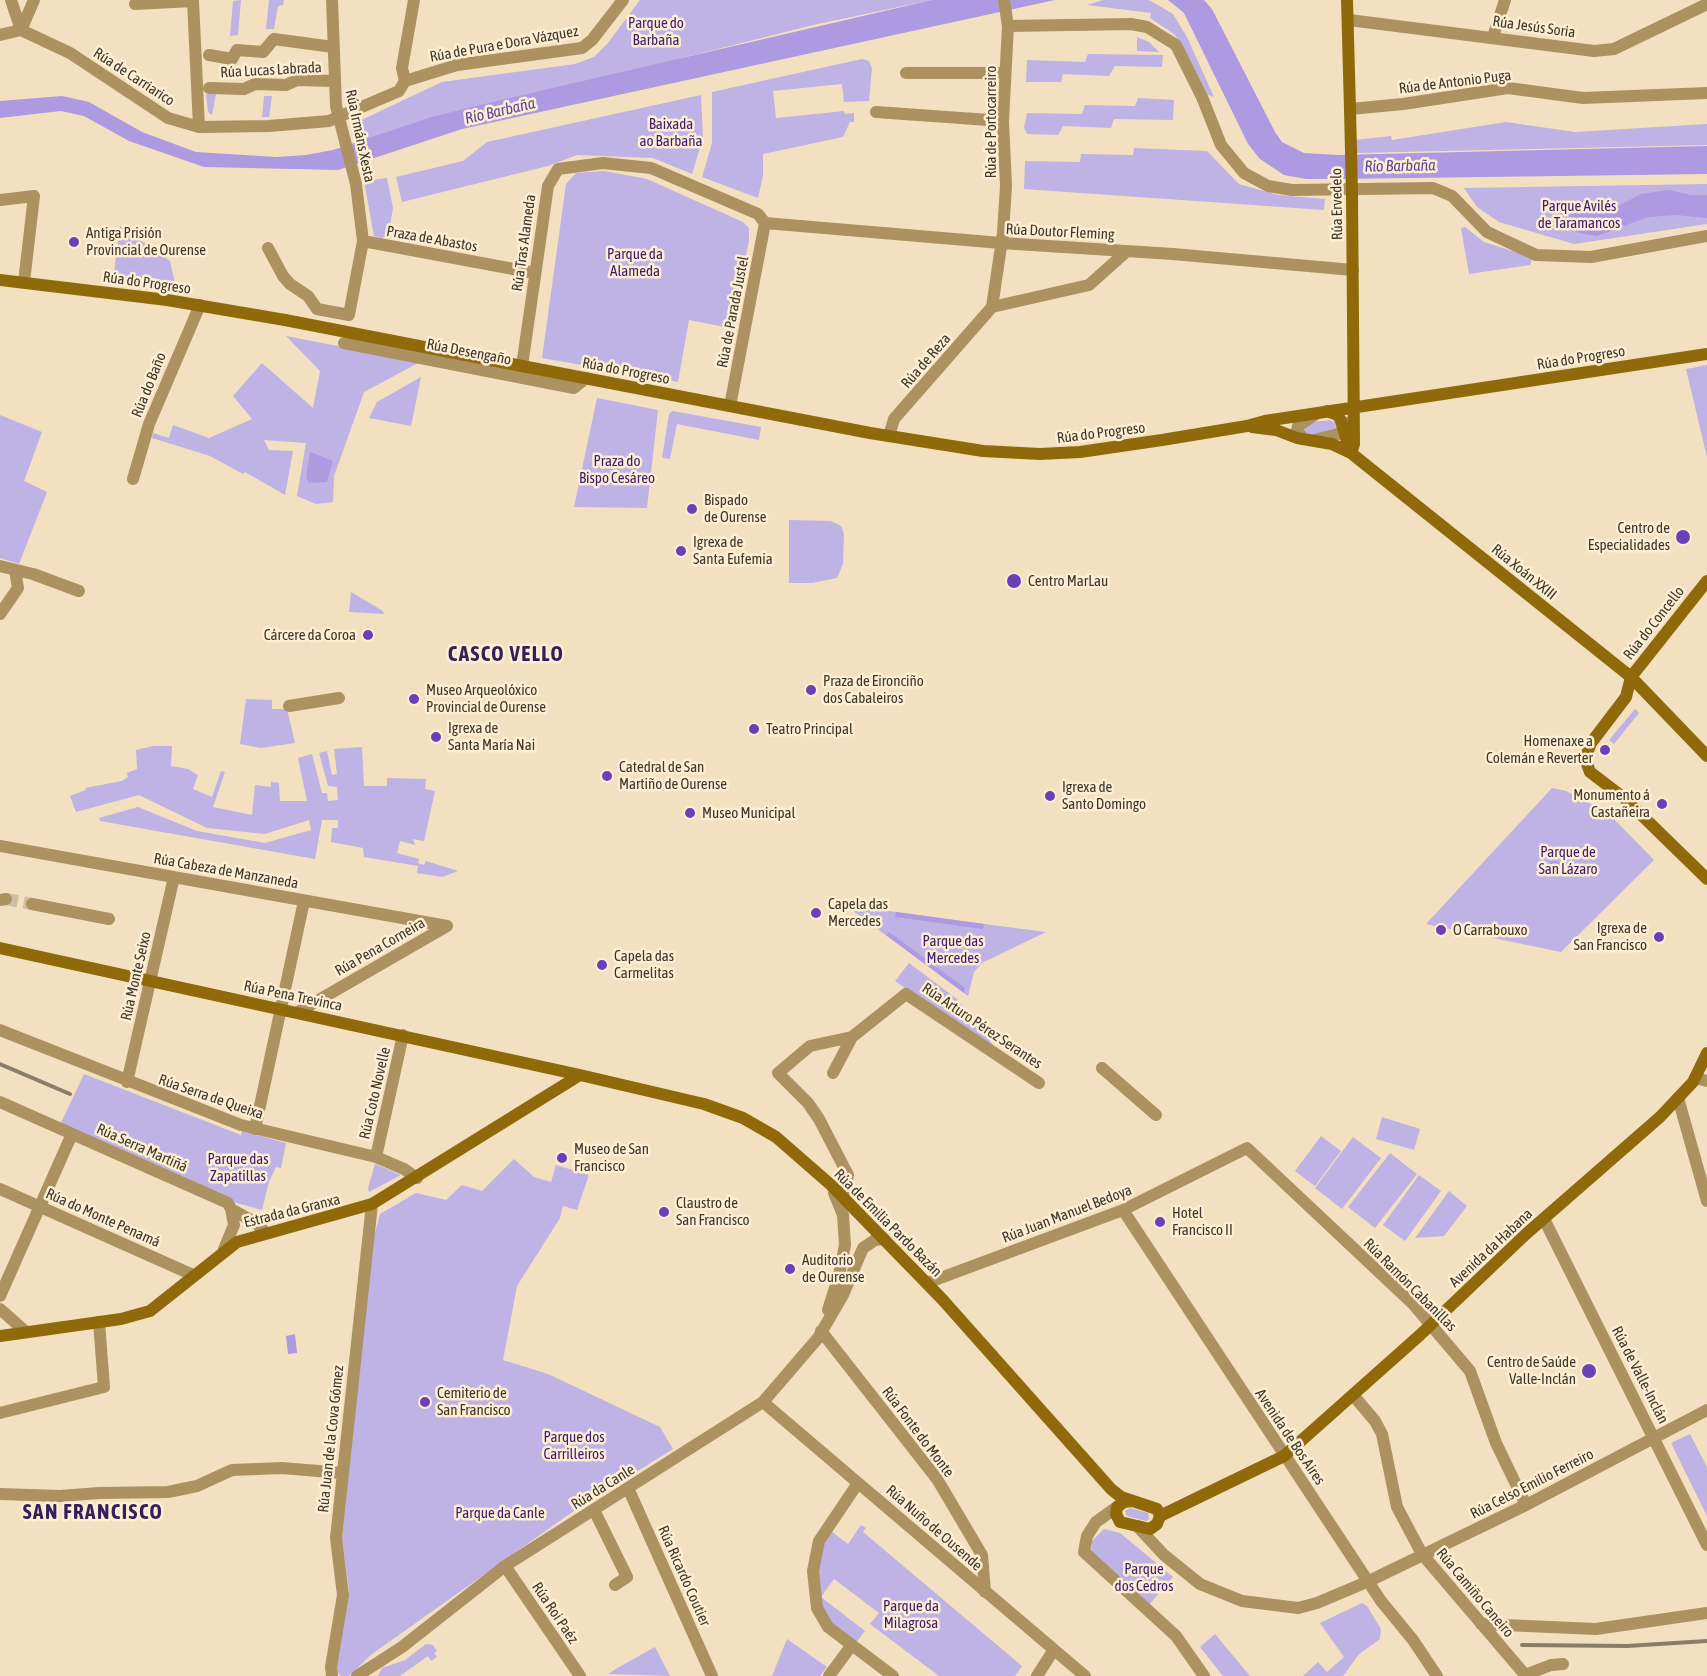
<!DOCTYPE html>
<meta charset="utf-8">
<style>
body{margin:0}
canvas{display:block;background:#f2e0c0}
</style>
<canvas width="1707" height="1676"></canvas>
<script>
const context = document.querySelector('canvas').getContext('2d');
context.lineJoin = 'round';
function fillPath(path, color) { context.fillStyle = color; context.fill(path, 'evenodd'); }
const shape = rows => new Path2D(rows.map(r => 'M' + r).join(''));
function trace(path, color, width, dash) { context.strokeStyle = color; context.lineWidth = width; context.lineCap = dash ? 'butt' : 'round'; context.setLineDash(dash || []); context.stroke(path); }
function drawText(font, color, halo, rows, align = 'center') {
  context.font = font + ' "Asap Condensed",sans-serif'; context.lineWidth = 5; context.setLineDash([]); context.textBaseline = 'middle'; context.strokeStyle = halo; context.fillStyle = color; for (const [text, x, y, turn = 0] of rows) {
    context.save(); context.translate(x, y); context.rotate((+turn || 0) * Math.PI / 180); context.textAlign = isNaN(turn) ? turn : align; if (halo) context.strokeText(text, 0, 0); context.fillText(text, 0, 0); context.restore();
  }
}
const green = shape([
 [241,0,238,35,230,36,233,1],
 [269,0,284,0,283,5,278,6,274,29,266,29],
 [640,0,932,0,813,25,615,75,488,103,358,142,353,124,442,82,575,64,594,57,608,43],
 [1103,0,1149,0,1173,14,1187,37,1214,97,1208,95,1182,44,1174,34,1150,18,1151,13,1087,5],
 [1137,37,1149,42,1159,52,1137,51],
 [1088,54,1163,55,1162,67,1115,66,1109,76,1063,74,1061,82,1026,82,1027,60,1085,62],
 [862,59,869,61,872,68,869,101,844,102,842,84,773,91,776,118,844,111,845,114,854,113,854,122,850,122,843,137,763,154,763,176,758,198,702,177,712,143,712,92],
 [206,94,216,94,212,115,208,112],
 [701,95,703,138,692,174,653,158,577,155,548,166,402,202,396,177,463,161,487,142],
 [264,96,272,96,269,117,262,117],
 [1138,98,1174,100,1173,120,1114,119,1111,128,1063,126,1058,135,1027,134,1024,128,1027,113,1082,114,1085,105,1135,106],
 [1506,122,1575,132,1707,124,1707,145,1356,153,1355,140,1391,136,1392,140],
 [1134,148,1207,151,1239,184,1278,195,1325,199,1324,210,1024,189,1025,161,1080,162,1081,154,1133,155],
 [604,171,647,179,743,222,749,228,749,241,730,328,689,320,678,382,542,358,566,184,576,173],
 [387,178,393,208,388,236,381,238,374,236,364,181],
 [1707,184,1707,224,1574,244,1499,222,1477,207,1464,188],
 [120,226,170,261,176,288,113,280],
 [1465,227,1484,242,1528,256,1532,260,1530,265,1469,274,1461,228],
 [286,336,420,362,364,392,334,476,333,502,316,504,297,496,306,443,264,440,269,450,293,451,285,495,245,472,243,474,210,456,152,438,153,433,169,438,173,425,209,438,252,419,233,396,262,363,313,408,320,371],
 [1707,365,1707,457,1686,369],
 [421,377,411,426,369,418,377,402],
 [597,398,658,410,647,508,574,507],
 [673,411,761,427,759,440,677,424,670,459,662,458,669,414],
 [0,415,42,432,24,481,47,492,19,564,0,558],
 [1330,420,1337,424,1333,432,1314,436,1304,433,1303,427,1306,423],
 [789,520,831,521,841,526,844,534,843,564,837,578,812,583,789,583],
 [351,592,383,611,384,614,349,612],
 [246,699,272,700,272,709,287,709,295,743,261,748,240,744],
 [1635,709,1639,713,1614,744,1609,740],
 [153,746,172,746,171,766,188,769,198,775,193,789,212,797,221,771,225,772,213,807,252,815,255,785,271,787,271,782,279,783,280,801,307,801,298,758,312,754,322,793,327,793,328,801,338,800,337,787,328,786,319,753,327,751,332,775,337,774,334,749,362,747,364,786,387,786,387,778,426,779,425,789,435,791,424,841,413,839,415,845,400,841,397,853,419,859,418,863,424,865,426,861,458,871,442,877,417,873,418,866,364,857,363,848,331,842,332,828,338,828,338,820,322,820,315,859,100,821,99,818,138,807,197,831,265,843,311,830,309,820,265,834,207,828,139,795,76,812,70,796,86,790,85,788,122,781,128,777,127,773,137,769,136,750],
 [1552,788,1566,791,1608,813,1654,860,1561,952,1426,924],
 [845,905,984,924,1046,932,982,963,974,972,968,996],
 [909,963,957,999,1000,1054,895,981],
 [84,1074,241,1135,242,1131,286,1143,281,1168,276,1167,269,1182,262,1210,230,1201,60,1125],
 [1382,1117,1420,1129,1414,1150,1376,1139],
 [1321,1136,1341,1151,1315,1186,1295,1171],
 [1353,1137,1381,1158,1342,1209,1315,1188],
 [1390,1153,1417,1174,1375,1228,1348,1207],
 [514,1159,534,1177,551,1182,556,1165,589,1175,577,1210,563,1206,560,1218,517,1286,503,1360,548,1374,660,1427,673,1449,578,1508,372,1654,349,1676,341,1676,337,1672,336,1661,349,1590,342,1539,372,1244,380,1214,416,1193,446,1200,462,1185,482,1191],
 [375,1164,401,1175,369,1192,368,1188],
 [1419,1175,1441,1191,1405,1241,1383,1225],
 [1449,1191,1467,1206,1444,1236,1415,1238],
 [1690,1434,1707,1467,1707,1516,1671,1443],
 [1130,1508,1148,1513,1149,1519,1146,1521,1127,1516,1125,1511],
 [861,1525,866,1528,863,1532,1022,1666,1015,1676,939,1676,870,1624,879,1613,834,1579,821,1597,865,1631,856,1643,825,1618,815,1587,818,1562,825,1542,831,1531,848,1544],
 [1104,1529,1120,1533,1173,1577,1148,1606,1091,1553,1092,1541],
 [1362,1603,1367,1606,1381,1629,1380,1639,1359,1654,1343,1676,1303,1676,1318,1662,1327,1672,1344,1657,1320,1623],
 [1215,1634,1250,1676,1223,1676,1200,1647],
 [787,1639,827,1667,820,1676,772,1676],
 [426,1644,433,1645,437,1651,434,1653,437,1657,431,1661,428,1656,400,1676,378,1676,382,1668,405,1660],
 [655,1647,670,1676,608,1674,619,1667]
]);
const water = shape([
 [932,0,1055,0,462,129,338,170,204,167,129,141,84,116,61,111,0,118,0,101,62,96,89,102,142,132,196,152,277,157,306,155,333,150,432,117,488,103],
 [1168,0,1204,0,1212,9,1275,132,1282,142,1304,153,1338,155,1707,146,1707,174,1338,179,1306,179,1284,175,1260,159,1248,144,1184,13],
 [1669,190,1691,195,1707,195,1707,218,1676,215,1648,217,1597,236,1578,233,1569,222,1570,212,1579,201,1590,200,1605,209,1613,209,1641,194],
 [310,452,333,461,327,482,309,483,306,478],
 '1546 869a8 8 0 1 1 16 0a8 8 0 1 1-16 0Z',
 [896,912,984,924,983,929,895,917],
 [889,932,965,988,964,993,886,935],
 [295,1334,297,1353,288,1354,286,1336]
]);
const streetTunnel = shape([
 [6,899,32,904]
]);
const street = shape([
 [11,0,21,30],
 [193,1,199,127],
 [135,4,193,1],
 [1349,20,1594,51,1614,49,1707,4],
 [1008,26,1131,24,1147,27,1176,45,1202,97,1221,145,1244,173,1268,186,1292,190,1433,188,1452,196,1487,232,1536,255,1591,257,1707,236],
 [21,30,70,53,168,118,199,127,269,126,329,121,399,91,405,81],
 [21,30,34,0],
 [0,35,21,30],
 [1493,37,1505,0],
 [209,55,232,59,237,50,263,52,274,39,333,47],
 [906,73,1005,73],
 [405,81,457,65,582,48,592,40,623,0],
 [405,81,402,68,414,0],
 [209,88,244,89,255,84,286,85,297,80,334,81],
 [1350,109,1403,104,1508,88,1583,98,1707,93],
 [876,112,1003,121],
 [0,200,34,196,24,282],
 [765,223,1001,243,1173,254,1353,270],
 [363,241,535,273],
 [268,248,283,276,290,284,308,296,317,309,349,315,363,241,356,184,336,106,332,0],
 [992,307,1089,285,1127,251],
 [344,343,574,388,586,378],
 [522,366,548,186,558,169,603,163,651,168,758,214,765,223],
 [730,406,765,223],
 [889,436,894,419,992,307,1003,233,1006,186,1003,121,1008,26,1004,0],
 [1303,439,1297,430,1298,426,1316,414],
 [1315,440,1338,434,1350,422],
 [133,479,149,424,200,305],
 [0,566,33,574,79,591],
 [0,614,18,588,15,570],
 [289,706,339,698],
 [0,846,447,926],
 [0,900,6,899],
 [32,904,109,919],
 [298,1012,447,926],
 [0,1030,241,1125,376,1157,404,1169,417,1178],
 [1102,1068,1156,1115],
 [833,1073,852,1037,906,994,1039,1083],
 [1695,1078,1707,1081],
 [127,1082,174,877],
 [1678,1098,1707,1201],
 [0,1102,228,1203,231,1209,256,1223,265,1232],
 [255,1129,304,901],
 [376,1157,403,1035],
 [0,1189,193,1275],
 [843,1198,848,1175,819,1119,808,1103,778,1073,810,1046,852,1037],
 [1123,1210,1381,1601,1413,1640,1437,1676],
 [1544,1219,1707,1545],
 [224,1249,234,1225,231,1209],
 [927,1283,1123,1210,1247,1148,1414,1305,1470,1371,1496,1443,1526,1505],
 [0,1296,72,1134],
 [0,1309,26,1332],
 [828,1310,839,1275,845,1245,843,1215,834,1193],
 [821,1331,937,1479,982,1555,985,1592],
 [1353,1395,1375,1421,1382,1434,1397,1507,1422,1554,1526,1676],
 [763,1402,1085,1676],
 [0,1413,104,1387,99,1322],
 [858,1483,819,1541,813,1571,817,1608,828,1627,893,1676],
 [628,1488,712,1676],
 [0,1494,60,1496,99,1493,168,1492,197,1486,232,1470,282,1468,342,1473],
 [1117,1507,1096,1522,1087,1536,1084,1552,1176,1636,1204,1676],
 [594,1510,627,1577,615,1585],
 [1137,1526,1164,1555,1200,1584,1242,1601,1298,1608,1317,1603,1369,1581,1526,1505,1707,1410],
 [505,1566,580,1676],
 [1481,1624,1596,1629,1707,1613],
 [1525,1675,1551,1665,1563,1664],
 [332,1676,331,1667,343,1595,336,1538,372,1204],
 [357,1676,402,1647,505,1566,763,1402,818,1338,843,1295,863,1248,875,1240,884,1239],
 [829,1676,851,1646],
 [1037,1676,1053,1651]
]);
const secondary = shape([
 [1347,0,1350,109],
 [0,280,167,300,285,320],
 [522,366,870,433,983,451,1040,454,1080,452,1162,440,1247,426,1265,421,1707,354],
 [1327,411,1338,415,1341,421,1350,451],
 [1252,427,1276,430,1297,438,1332,444,1351,453,1631,677,1707,756],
 [1351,453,1354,444,1352,193],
 [1707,581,1631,677,1626,697,1591,743,1585,759,1590,772,1624,798,1707,879],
 [0,948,580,1075,704,1104,743,1118,776,1137,831,1185,942,1299,1111,1489,1121,1497,1157,1509,1160,1516],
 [0,1336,121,1319,150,1311,237,1242,372,1204,580,1075],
 [1132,1501,1124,1502,1117,1507,1116,1514,1120,1522,1150,1529,1157,1524,1160,1516],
 [1160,1516,1284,1456,1420,1335,1526,1234,1660,1117,1693,1082,1707,1053]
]);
const rail = shape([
 [0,1064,70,1094],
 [1522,1645,1627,1646,1707,1641]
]);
const secondaryBridge = shape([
 [1350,109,1352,193],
 [285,320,522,366]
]);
const markers = [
 [74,242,6,"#6d3fb7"],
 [692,509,6,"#6d3fb7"],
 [1683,537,8,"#6d3fb7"],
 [681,551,6,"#6d3fb7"],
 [1014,581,8,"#6d3fb7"],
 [368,635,6,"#6d3fb7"],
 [811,690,6,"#6d3fb7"],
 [414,699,6,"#6d3fb7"],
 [754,729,6,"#6d3fb7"],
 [436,737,6,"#6d3fb7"],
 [1605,750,6,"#6d3fb7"],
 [607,776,6,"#6d3fb7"],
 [1050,796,6,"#6d3fb7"],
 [1662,804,6,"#6d3fb7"],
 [690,813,6,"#6d3fb7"],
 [816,913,6,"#6d3fb7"],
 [1441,930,6,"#6d3fb7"],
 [1659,937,6,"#6d3fb7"],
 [602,965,6,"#6d3fb7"],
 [562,1158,6,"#6d3fb7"],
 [664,1212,6,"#6d3fb7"],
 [1160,1222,6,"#6d3fb7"],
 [790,1269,6,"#6d3fb7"],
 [1589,1371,8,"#6d3fb7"],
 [425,1402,6,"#6d3fb7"]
];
const parkNames = [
 ["Parque do",656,23],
 ["Barbaña",656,40],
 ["Baixada",671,124],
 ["ao Barbaña",671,141],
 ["Parque Avilés",1579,206],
 ["de Taramancos",1579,223],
 ["Parque da",635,254],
 ["Alameda",635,271],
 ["Praza do",617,461],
 ["Bispo Cesáreo",617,478],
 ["Parque de",1568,852],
 ["San Lázaro",1568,869],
 ["Parque das",953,941],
 ["Mercedes",953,958],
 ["Parque das",238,1159],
 ["Zapatillas",238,1176],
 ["Parque dos",574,1437],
 ["Carrilleiros",574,1454],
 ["Parque da Canle",500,1513],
 ["Parque",1144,1569],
 ["dos Cedros",1144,1586],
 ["Parque da",911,1606],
 ["Milagrosa",911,1623]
];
const streetNames = [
 ["Rúa Jesús Soria",1534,27,8],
 ["Rúa de Pura e Dora Vázquez",504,44,-10],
 ["Rúa Lucas Labrada",271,70,-3],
 ["Rúa de Carriarico",134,77,33],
 ["Rúa de Antonio Puga",1455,82,-7],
 ["Rúa de Portocarreiro",991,122,-90],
 ["Rúa Irmáns Xesta",360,136,78],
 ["Rúa Ervedelo",1337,204,-91],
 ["Rúa Doutor Fleming",1060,232,3],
 ["Praza de Abastos",432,239,10],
 ["Rúa Tras Alameda",524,243,-82],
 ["Rúa do Progreso",147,283,8],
 ["Rúa de Parada Justel",733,312,-79],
 ["Rúa Desengaño",469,352,11],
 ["Rúa do Progreso",1581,358,-9],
 ["Rúa de Reza",926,361,-49],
 ["Rúa do Progreso",626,371,11],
 ["Rúa do Baño",149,385,-68],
 ["Rúa do Progreso",1101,433,-7],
 ["Rúa Xoán XXIII",1524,572,39],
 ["Rúa do Concello",1654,623,-52],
 ["Rúa Cabeza de Manzaneda",226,871,10],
 ["Rúa Pena Corneira",380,947,-30],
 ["Rúa Monte Seixo",136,976,-77],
 ["Rúa Pena Trevinca",293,996,12],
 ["Rúa Arturo Pérez Serantes",982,1026,34],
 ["Rúa Coto Novelle",375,1093,-77],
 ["Rúa Serra de Queixa",211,1097,19],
 ["Rúa Serra Martiñá",142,1148,24],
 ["Estrada da Granxa",292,1211,-14],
 ["Rúa Juan Manuel Bedoya",1067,1214,-21],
 ["Rúa do Monte Penamá",103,1218,24],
 ["Rúa de Emilia Pardo Bazán",888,1223,45],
 ["Avenida da Habana",1491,1248,-43],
 ["Rúa Ramón Cabanillas",1410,1285,45],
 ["Rúa de Valle-Inclán",1640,1375,63],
 ["Rúa Fonte do Monte",918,1432,53],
 ["Avenida de Bos Aires",1290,1437,56],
 ["Rúa Juan de la Cova Gómez",331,1439,-84],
 ["Rúa Celso Emilio Ferreiro",1532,1484,-27],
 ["Rúa da Canle",603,1487,-32],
 ["Rúa Nuño de Ousende",934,1528,41],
 ["Rúa Ricardo Coutier",684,1576,66],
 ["Rúa Camiño Caneiro",1475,1593,50],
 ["Rúa Roi Paéz",555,1613,56]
];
const poiNames = [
 ["Antiga Prisión",86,233],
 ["Provincial de Ourense",86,250],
 ["Bispado",704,500],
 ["de Ourense",704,517],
 ["Centro de",1670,528,"right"],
 ["Especialidades",1670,545,"right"],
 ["Igrexa de",693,542],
 ["Santa Eufemia",693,559],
 ["Centro MarLau",1028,581],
 ["Cárcere da Coroa",356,635,"right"],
 ["Praza de Eironciño",823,681],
 ["dos Cabaleiros",823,698],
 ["Museo Arqueolóxico",426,690],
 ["Provincial de Ourense",426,707],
 ["Igrexa de",448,728],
 ["Santa María Nai",448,745],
 ["Teatro Principal",766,729],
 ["Homenaxe a",1593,741,"right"],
 ["Colemán e Reverter",1593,758,"right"],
 ["Catedral de San",619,767],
 ["Martiño de Ourense",619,784],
 ["Igrexa de",1062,787],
 ["Santo Domingo",1062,804],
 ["Monumento á",1650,795,"right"],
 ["Castañeira",1650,812,"right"],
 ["Museo Municipal",702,813],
 ["Capela das",828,904],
 ["Mercedes",828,921],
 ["Igrexa de",1647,928,"right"],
 ["San Francisco",1647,945,"right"],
 ["O Carrabouxo",1453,930],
 ["Capela das",614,956],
 ["Carmelitas",614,973],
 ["Museo de San",574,1149],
 ["Francisco",574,1166],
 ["Claustro de",676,1203],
 ["San Francisco",676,1220],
 ["Hotel",1172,1213],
 ["Francisco II",1172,1230],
 ["Auditorio",802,1260],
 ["de Ourense",802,1277],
 ["Centro de Saúde",1576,1362,"right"],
 ["Valle-Inclán",1576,1379,"right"],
 ["Cemiterio de",437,1393],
 ["San Francisco",437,1410]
];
const waterNames = [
 ["Río Barbaña",500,111,-13],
 ["Río Barbaña",1400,166,-1]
];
const districtNames = [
 ["CASCO VELLO",506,654],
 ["SAN FRANCISCO",93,1512]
];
fillPath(green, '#bfb2e4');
fillPath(water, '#ad9ae0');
trace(streetTunnel, '#cebea2', 12, [12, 6]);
trace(street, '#ac9161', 12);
trace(secondary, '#90690a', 12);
trace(rail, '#8a7e69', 4);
trace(secondaryBridge, '#90690a', 12);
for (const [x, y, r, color] of markers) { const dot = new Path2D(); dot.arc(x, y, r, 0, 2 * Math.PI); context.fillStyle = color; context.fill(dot); trace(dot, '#fdeed4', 2); }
drawText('15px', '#3d1d6e', '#fdeed4', parkNames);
drawText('15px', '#3e372a', '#fdeed4', streetNames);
drawText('15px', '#3e372a', '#fdeed4', poiNames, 'left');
drawText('italic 16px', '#604497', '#fdeed4', waterNames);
context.letterSpacing = '1.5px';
drawText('bold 21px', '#341f59', '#fdeed4', districtNames);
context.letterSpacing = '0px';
</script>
